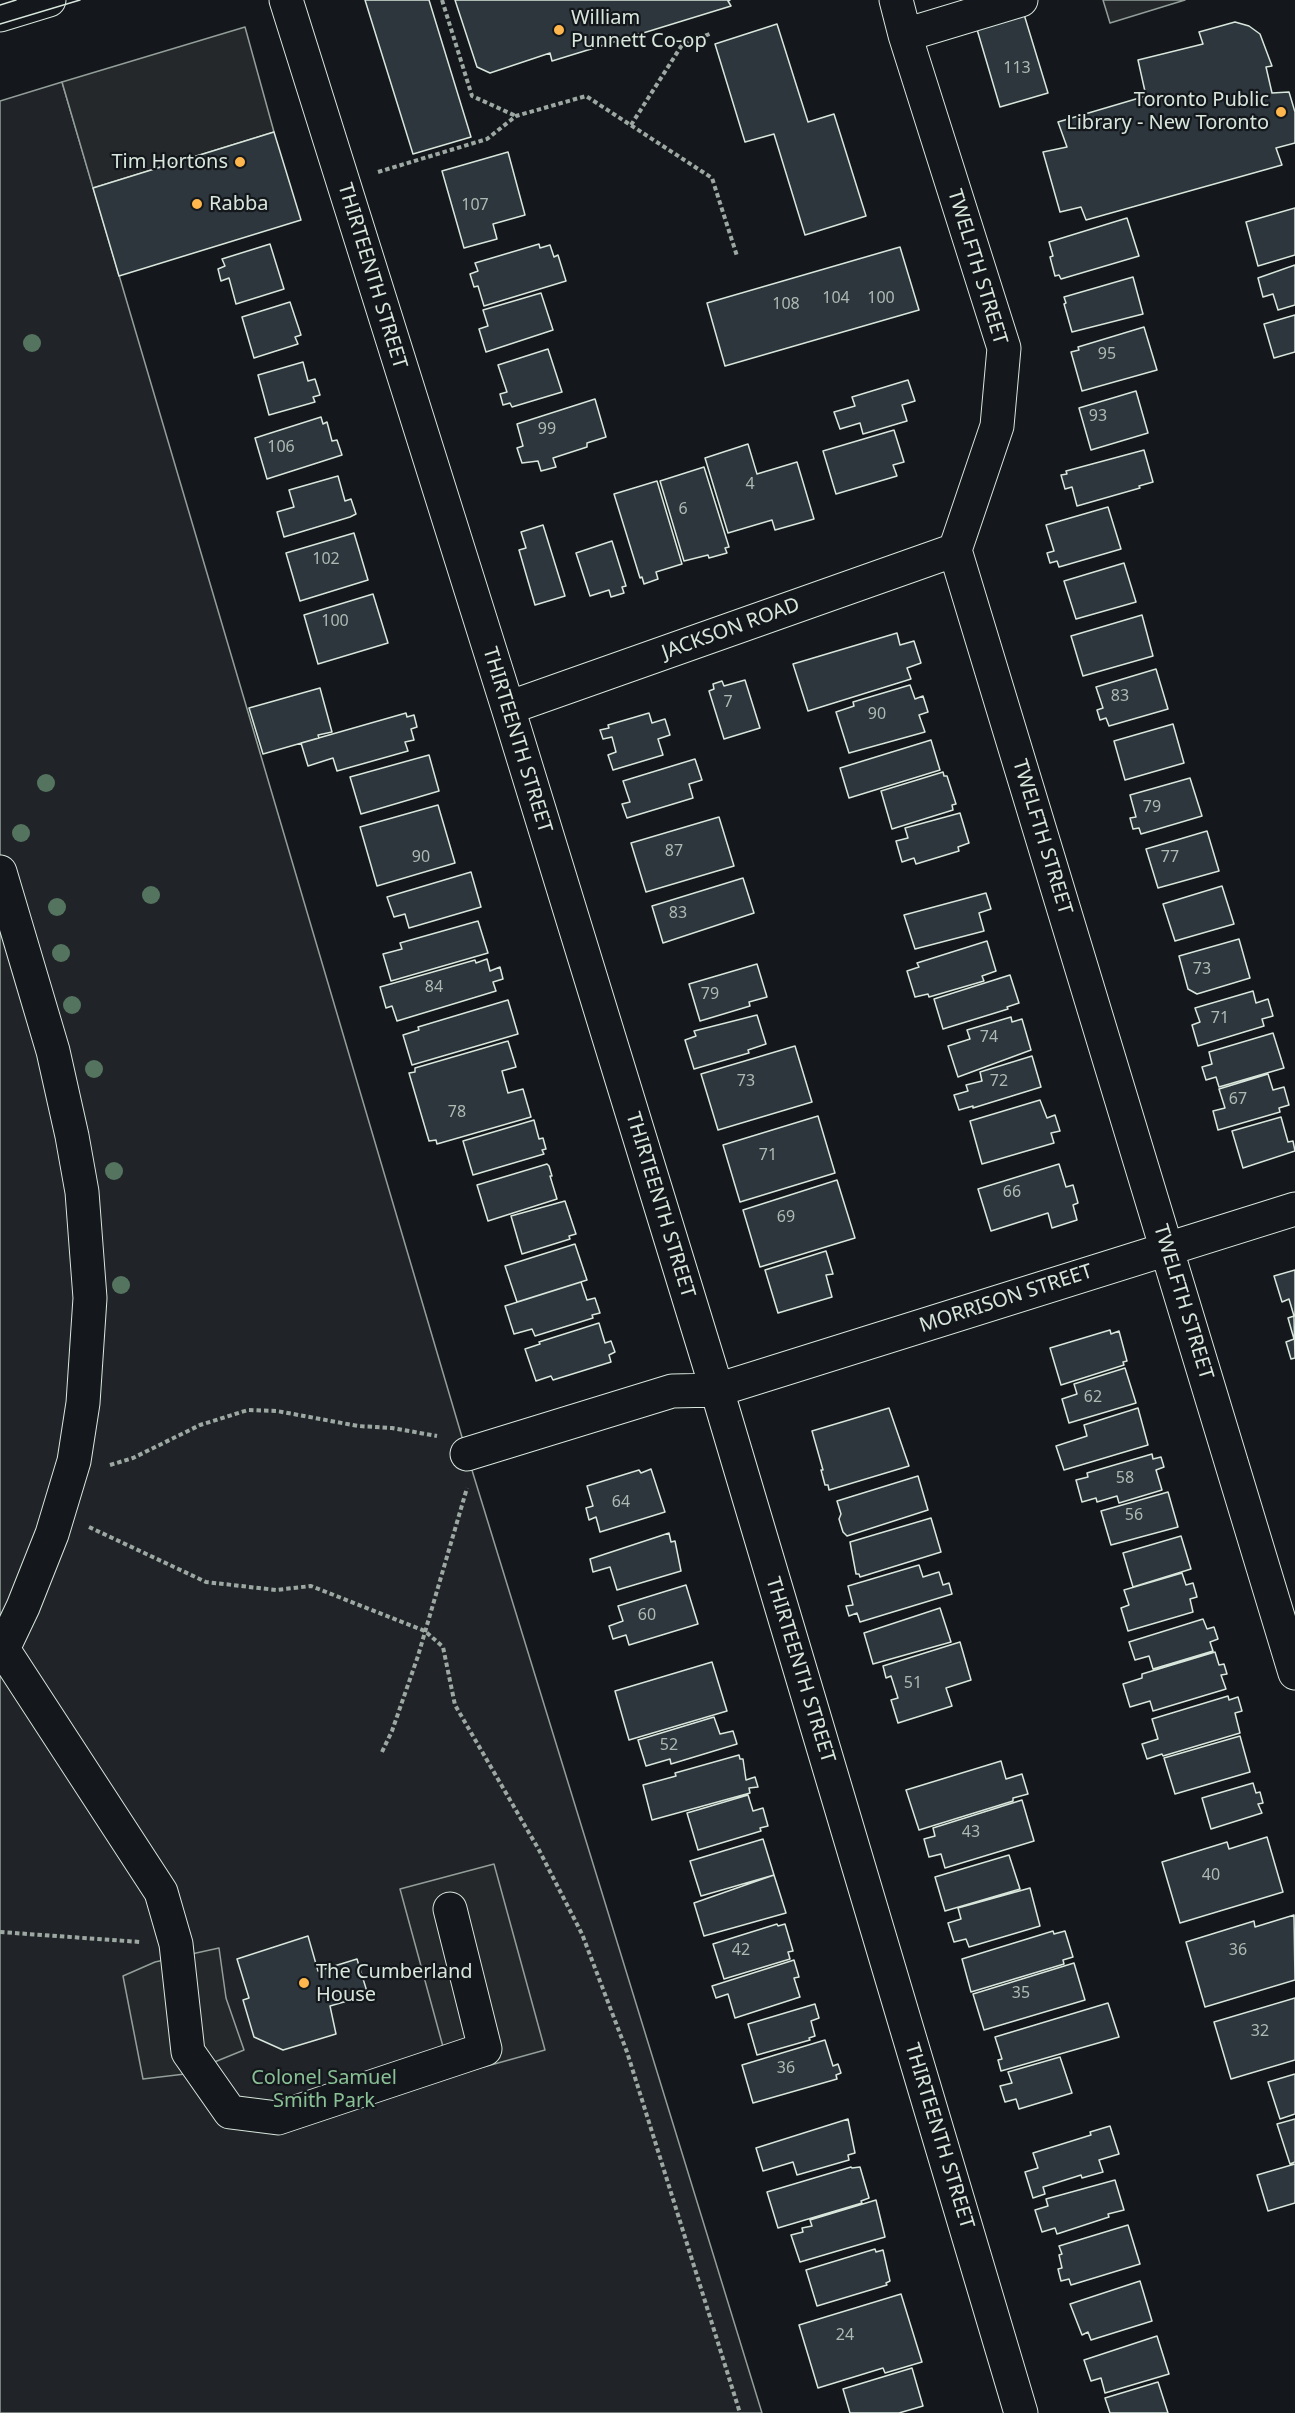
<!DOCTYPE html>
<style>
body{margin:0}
canvas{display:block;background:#14181c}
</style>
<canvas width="1295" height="2413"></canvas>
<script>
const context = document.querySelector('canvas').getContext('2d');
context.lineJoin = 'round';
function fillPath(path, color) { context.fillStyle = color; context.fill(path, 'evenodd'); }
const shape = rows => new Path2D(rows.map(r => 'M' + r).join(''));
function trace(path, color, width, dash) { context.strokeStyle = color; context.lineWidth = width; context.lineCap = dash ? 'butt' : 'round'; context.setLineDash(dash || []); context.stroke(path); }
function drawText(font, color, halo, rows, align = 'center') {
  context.font = font + ' "Noto Sans",sans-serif'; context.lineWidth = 4.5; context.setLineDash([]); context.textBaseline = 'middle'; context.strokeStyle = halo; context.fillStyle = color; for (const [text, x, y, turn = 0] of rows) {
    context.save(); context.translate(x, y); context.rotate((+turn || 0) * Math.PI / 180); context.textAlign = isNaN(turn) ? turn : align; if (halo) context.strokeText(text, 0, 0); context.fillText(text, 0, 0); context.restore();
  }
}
const green = shape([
 [62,82,467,1454,762,2413,0,2413,0,101,62,82]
]);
const parking = shape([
 [1103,0,1185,0,1110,23,1103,0],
 [245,27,274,132,93,188,62,82,245,27],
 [494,1864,545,2050,451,2076,400,1889,494,1864],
 [219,1948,226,1998,244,2050,185,2074,143,2079,123,1976,155,1962,219,1948]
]);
const building = shape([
 [365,0,429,0,471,137,413,154,365,0],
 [455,0,730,0,728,1,731,6,552,61,550,53,490,73,477,67,455,0],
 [1023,11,1048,93,1000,107,976,26,1023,11],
 [1235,22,1249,26,1260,34,1272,66,1266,67,1272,93,1289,92,1295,112,1295,143,1276,148,1282,165,1086,220,1081,207,1060,212,1043,152,1067,147,1058,122,1146,96,1138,60,1203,44,1199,32,1235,22],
 [777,24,808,122,834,114,866,216,805,235,774,134,745,142,715,44,777,24],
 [274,132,301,220,119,276,93,188,274,132],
 [508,152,525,215,493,224,497,239,464,248,442,171,508,152],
 [1295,208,1295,255,1258,266,1246,222,1295,208],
 [1127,218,1139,256,1061,279,1059,275,1055,276,1050,257,1053,256,1049,242,1127,218],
 [270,244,284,289,236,304,229,278,221,281,218,269,225,266,222,259,270,244],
 [539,244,540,248,550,245,554,257,558,255,566,281,484,306,478,286,474,287,470,274,478,271,475,263,539,244],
 [900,247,919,310,725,366,707,303,900,247],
 [1295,265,1295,305,1278,310,1273,294,1263,297,1258,278,1295,265],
 [1133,277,1143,314,1072,332,1064,304,1066,303,1064,297,1133,277],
 [541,293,553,330,486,352,479,329,488,326,483,310,541,293],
 [290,302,301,335,295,337,298,344,254,358,242,317,290,302],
 [1295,315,1295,352,1274,358,1264,324,1295,315],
 [1144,327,1157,370,1082,391,1071,352,1079,350,1078,347,1144,327],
 [548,349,562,392,512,407,510,403,503,405,500,394,507,392,498,365,548,349],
 [303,362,308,381,315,379,320,395,313,397,315,402,269,415,258,375,303,362],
 [908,380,915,401,902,405,907,421,863,434,860,423,840,429,834,412,855,406,852,397,908,380],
 [1136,391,1148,433,1091,450,1079,408,1136,391],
 [595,399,606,437,587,443,587,447,553,458,556,467,541,471,538,461,522,463,517,448,523,446,517,424,595,399],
 [321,417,323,424,327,422,332,441,337,440,342,455,267,479,255,438,321,417],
 [894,430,904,462,893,465,897,476,836,494,823,451,894,430],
 [748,444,757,474,797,462,814,519,775,530,772,520,728,533,705,458,748,444],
 [1144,450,1153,482,1139,486,1140,488,1077,506,1072,487,1065,489,1061,475,1067,474,1066,471,1144,450],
 [704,467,729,547,725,548,727,553,709,558,708,555,684,561,660,481,704,467],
 [338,476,345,501,351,499,356,514,350,517,284,537,277,512,294,507,289,490,338,476],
 [657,481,682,564,656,572,658,579,644,584,642,577,640,578,614,494,657,481],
 [1108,507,1121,549,1059,567,1057,561,1050,563,1047,553,1054,551,1046,525,1108,507],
 [543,525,565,596,535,605,519,550,526,548,521,532,543,525],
 [354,533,368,580,300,601,286,553,354,533],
 [612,541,626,586,622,587,624,593,611,597,609,590,590,596,576,553,612,541],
 [1124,563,1136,602,1076,619,1064,581,1124,563],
 [373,594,388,643,318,664,304,615,373,594],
 [1142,615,1153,656,1083,676,1071,636,1142,615],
 [897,633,900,645,914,641,921,663,907,668,911,679,808,711,793,664,897,633],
 [1156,669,1168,709,1109,726,1106,718,1100,720,1097,710,1103,708,1096,687,1156,669],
 [745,680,760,728,724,739,709,691,714,689,713,684,722,681,724,686,745,680],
 [910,685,915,699,923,696,928,712,919,715,925,732,849,753,836,712,854,706,853,702,910,685],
 [320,688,332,732,318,735,319,738,263,754,249,708,320,688],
 [406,713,407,717,414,715,417,727,411,729,414,740,405,742,408,751,337,771,333,758,308,766,301,743,406,713],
 [649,713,652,723,665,719,670,735,658,739,663,755,613,770,608,755,616,752,612,737,603,739,600,730,609,728,608,725,649,713],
 [1173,724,1184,763,1125,780,1114,741,1173,724],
 [931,740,940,770,849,798,840,768,931,740],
 [429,755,439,791,361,814,350,777,429,755],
 [695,759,702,780,689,784,693,798,627,818,622,804,630,802,623,781,695,759],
 [943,772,944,776,947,776,956,804,952,805,953,810,892,829,881,791,943,772],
 [1190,778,1202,816,1141,834,1139,828,1133,829,1130,818,1136,817,1130,795,1190,778],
 [438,805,455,863,377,886,360,827,438,805],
 [960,813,969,843,958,847,959,851,916,864,914,858,902,862,896,841,908,838,905,828,960,813],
 [719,817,734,866,646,892,631,843,719,817],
 [1207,831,1219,871,1158,888,1146,849,1207,831],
 [471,872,481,907,409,928,405,914,394,917,387,897,471,872],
 [743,878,754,913,663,943,652,906,743,878],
 [1222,886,1234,924,1175,941,1163,904,1222,886],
 [986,893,991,909,979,913,984,931,915,949,904,915,986,893],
 [478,921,488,953,391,981,383,954,402,949,400,943,478,921],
 [1239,939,1250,978,1197,994,1188,989,1179,956,1239,939],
 [987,941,996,971,982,976,984,981,929,997,928,994,915,997,907,971,919,967,917,963,987,941],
 [487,959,490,971,500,967,503,979,493,982,496,991,397,1021,392,1006,386,1008,380,987,475,960,476,963,487,959],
 [757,964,767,997,749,1002,750,1006,700,1021,689,984,757,964],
 [1010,975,1019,1003,1007,1007,1008,1009,943,1029,934,999,1010,975],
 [1253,991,1256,1003,1268,999,1273,1016,1262,1019,1264,1026,1198,1046,1192,1025,1200,1022,1195,1008,1253,991],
 [508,1000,518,1034,412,1065,403,1035,419,1030,418,1027,508,1000],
 [757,1015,766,1044,748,1050,749,1053,694,1069,685,1040,696,1036,694,1031,757,1015],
 [1011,1017,1012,1022,1022,1019,1031,1050,958,1077,948,1046,970,1039,967,1030,1011,1017],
 [1273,1033,1284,1068,1219,1087,1216,1077,1206,1080,1202,1067,1212,1064,1209,1052,1273,1033],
 [508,1041,516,1067,502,1071,508,1093,523,1089,531,1117,437,1144,436,1140,429,1141,409,1073,415,1072,415,1068,508,1041],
 [795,1046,812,1102,718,1130,701,1074,795,1046],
 [1032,1056,1041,1087,973,1108,973,1106,959,1110,954,1095,968,1091,966,1085,982,1081,980,1072,1032,1056],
 [1268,1074,1273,1090,1284,1087,1289,1105,1279,1108,1280,1112,1218,1130,1213,1111,1225,1108,1219,1089,1268,1074],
 [1040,1100,1047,1118,1055,1115,1060,1131,1051,1133,1054,1143,982,1164,970,1121,1040,1100],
 [818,1116,835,1173,740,1202,723,1145,818,1116],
 [1281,1117,1288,1142,1293,1141,1295,1151,1243,1168,1232,1131,1281,1117],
 [534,1120,539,1139,543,1138,546,1149,542,1150,544,1154,473,1175,463,1141,534,1120],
 [547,1164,549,1166,552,1176,550,1176,557,1199,488,1221,477,1185,547,1164],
 [1059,1164,1066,1187,1073,1185,1078,1203,1073,1205,1077,1220,1052,1228,1048,1213,991,1231,978,1189,1059,1164],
 [837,1180,855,1238,760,1267,743,1210,837,1180],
 [565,1201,576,1234,569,1236,570,1239,522,1254,511,1216,565,1201],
 [575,1244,587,1280,517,1302,505,1266,575,1244],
 [826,1251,833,1274,826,1275,832,1297,778,1313,765,1270,826,1251],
 [1295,1270,1295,1316,1294,1316,1289,1299,1282,1302,1274,1276,1295,1270],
 [581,1282,587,1300,595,1298,600,1313,592,1315,593,1318,535,1336,532,1329,514,1334,505,1306,581,1282],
 [1294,1316,1295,1358,1291,1359,1286,1342,1294,1339,1288,1318,1294,1316],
 [599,1323,605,1343,611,1341,615,1352,609,1355,611,1362,553,1380,551,1376,536,1381,525,1349,540,1344,539,1342,599,1323],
 [1110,1330,1111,1334,1119,1331,1127,1361,1123,1362,1124,1365,1061,1385,1050,1348,1110,1330],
 [1125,1368,1136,1403,1069,1423,1062,1399,1077,1394,1074,1384,1125,1368],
 [889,1408,909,1466,829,1490,828,1485,825,1485,821,1470,823,1470,812,1431,889,1408],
 [1138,1408,1148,1445,1064,1470,1056,1446,1087,1436,1084,1425,1138,1408],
 [1152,1454,1153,1459,1161,1457,1164,1467,1156,1470,1162,1490,1119,1503,1117,1496,1097,1502,1096,1498,1082,1502,1076,1480,1088,1477,1087,1473,1152,1454],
 [651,1469,665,1512,600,1532,596,1517,589,1520,586,1508,593,1506,587,1486,639,1470,641,1473,651,1469],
 [918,1476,928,1510,847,1536,843,1532,839,1519,841,1514,837,1501,918,1476],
 [1168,1492,1178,1527,1111,1545,1101,1511,1168,1492],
 [931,1518,941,1552,860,1577,859,1574,856,1574,850,1542,931,1518],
 [669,1533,671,1542,675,1541,681,1571,617,1590,610,1567,593,1572,590,1559,669,1533],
 [1181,1536,1191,1569,1133,1587,1123,1553,1181,1536],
 [919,1565,923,1577,939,1572,943,1585,949,1583,952,1594,860,1622,857,1613,849,1616,846,1606,853,1605,848,1586,919,1565],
 [1182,1573,1186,1585,1193,1583,1197,1597,1190,1599,1193,1612,1128,1631,1121,1608,1129,1605,1124,1590,1182,1573],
 [686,1585,698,1624,629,1645,626,1635,613,1639,609,1626,623,1621,618,1606,686,1585],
 [940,1608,951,1642,873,1664,864,1633,940,1608],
 [1203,1619,1207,1629,1214,1627,1218,1639,1210,1642,1213,1651,1153,1669,1149,1656,1135,1660,1129,1642,1203,1619],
 [960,1642,971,1680,946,1688,952,1706,898,1723,891,1700,898,1698,891,1676,886,1678,883,1666,960,1642],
 [1215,1652,1219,1665,1224,1664,1227,1674,1221,1675,1226,1689,1153,1711,1150,1701,1130,1707,1123,1684,1142,1678,1142,1674,1215,1652],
 [712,1662,727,1711,629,1740,615,1691,712,1662],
 [1228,1696,1229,1700,1238,1697,1242,1711,1235,1713,1240,1733,1163,1756,1162,1754,1147,1759,1142,1744,1158,1739,1152,1719,1228,1696],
 [714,1717,720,1734,733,1731,737,1744,671,1764,670,1759,646,1766,638,1740,714,1717],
 [1240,1736,1250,1772,1175,1794,1164,1758,1240,1736],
 [739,1755,740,1759,743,1759,746,1780,755,1777,758,1787,749,1788,750,1793,652,1820,643,1785,676,1776,675,1773,739,1755],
 [1001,1761,1006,1779,1022,1774,1028,1794,1013,1798,1013,1801,919,1830,906,1790,1001,1761],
 [1253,1783,1256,1793,1260,1792,1263,1803,1258,1804,1262,1813,1211,1829,1202,1798,1253,1783],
 [748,1795,753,1811,763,1808,768,1826,760,1828,761,1831,698,1850,687,1813,748,1795],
 [1022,1800,1034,1841,945,1868,941,1854,929,1857,924,1839,935,1836,933,1828,1022,1800],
 [1267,1837,1283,1892,1180,1923,1162,1862,1227,1842,1229,1849,1267,1837],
 [763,1839,774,1875,701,1896,690,1861,763,1839],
 [1009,1855,1020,1889,945,1911,935,1877,1009,1855],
 [774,1875,786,1913,704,1936,694,1903,774,1875],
 [1030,1888,1040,1926,969,1947,966,1939,954,1942,948,1923,961,1919,958,1908,1030,1888],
 [1294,1915,1295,1980,1205,2007,1186,1942,1254,1921,1255,1927,1294,1915],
 [777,1924,778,1926,785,1924,793,1951,788,1952,790,1959,724,1979,713,1944,777,1924],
 [1053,1931,1054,1934,1065,1931,1073,1957,1063,1960,1064,1964,971,1992,962,1959,1053,1931],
 [308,1936,318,1971,357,1959,368,1995,330,2006,336,2034,283,2050,254,2037,243,2000,249,1998,237,1959,308,1936],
 [794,1960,799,1977,794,1978,800,1997,735,2018,728,1994,716,1998,712,1986,794,1960],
 [1074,1963,1085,2000,984,2030,973,1994,1074,1963],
 [1295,1998,1295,2060,1231,2079,1214,2022,1295,1998],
 [1108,2003,1119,2037,1001,2071,998,2060,1002,2059,995,2037,1108,2003],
 [815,2004,819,2018,811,2021,815,2036,809,2038,810,2040,757,2055,748,2024,815,2004],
 [825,2040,833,2066,838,2064,841,2073,836,2075,837,2079,753,2103,742,2065,825,2040],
 [1060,2057,1072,2093,1019,2109,1016,2099,1005,2102,1000,2086,1012,2083,1008,2072,1060,2057],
 [1295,2074,1295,2114,1280,2119,1268,2082,1295,2074],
 [848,2119,855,2153,848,2155,849,2160,797,2175,793,2162,763,2171,756,2148,848,2119],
 [1295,2119,1295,2162,1290,2164,1277,2124,1295,2119],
 [1110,2126,1119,2154,1099,2160,1103,2172,1082,2178,1081,2175,1043,2187,1045,2194,1033,2198,1025,2172,1038,2168,1033,2153,1091,2135,1090,2132,1110,2126],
 [1295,2164,1295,2203,1268,2211,1257,2175,1295,2164],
 [851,2167,852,2168,860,2167,869,2198,861,2201,862,2203,778,2228,767,2192,851,2167],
 [1115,2180,1124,2210,1108,2214,1109,2217,1057,2234,1055,2228,1042,2232,1035,2210,1048,2206,1046,2199,1115,2180],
 [876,2200,885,2237,800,2262,791,2235,803,2232,802,2228,812,2226,810,2220,876,2200],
 [1128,2225,1140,2264,1071,2285,1069,2279,1061,2281,1058,2269,1062,2268,1059,2255,1062,2254,1059,2246,1128,2225],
 [875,2249,876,2252,883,2250,890,2281,886,2283,887,2285,817,2306,806,2270,875,2249],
 [1140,2281,1152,2321,1091,2340,1088,2332,1082,2335,1070,2304,1140,2281],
 [901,2294,922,2362,885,2373,883,2368,818,2388,799,2325,901,2294],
 [1157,2336,1169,2374,1105,2393,1101,2378,1091,2381,1084,2360,1157,2336],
 [912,2368,923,2406,899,2413,850,2413,843,2389,912,2368],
 [1158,2382,1168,2413,1110,2413,1105,2398,1158,2382]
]);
const path = shape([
 [442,0,472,96,516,116],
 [631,125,682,45,712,33],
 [378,172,487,139,516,116,586,96,712,178,737,256],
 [110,1465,133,1458,200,1425,248,1410,277,1411,358,1426,392,1428,437,1436],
 [89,1527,206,1582,276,1590,311,1586,425,1631,443,1647,455,1705,539,1850,582,1934,627,2052,740,2413],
 [382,1752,392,1731,418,1656,467,1488],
 [0,1932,140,1942]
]);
const minor = shape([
 [286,0,508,708,717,1390,1021,2413],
 [896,0,905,35,1004,348,997,426,955,550,1295,1673],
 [905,35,1021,0],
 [508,708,955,550],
 [0,872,53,1051,72,1136,82,1192,90,1298,83,1403,74,1461,52,1534,23,1607,3,1649,0,1651],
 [467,1454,672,1391,717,1390,1295,1209],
 [3,1649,161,1892,176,1944,188,2052,230,2112,278,2118,485,2049,450,1909]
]);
const major = shape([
 [0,15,49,0]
]);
const tram = shape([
 [0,5,16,0],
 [0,24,80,0]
]);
const trees = [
 [32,343],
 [46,783],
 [21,833],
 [151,895],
 [57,907],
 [61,953],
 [72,1005],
 [94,1069],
 [114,1171],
 [121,1285]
];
const markers = [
 [559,30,6,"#ffb74d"],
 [1281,112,6,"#ffb74d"],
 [240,162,6,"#ffb74d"],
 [197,204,6,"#ffb74d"],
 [304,1983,6,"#ffb74d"]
];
const numberNames = [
 ["113",1017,68],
 ["107",475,205],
 ["104",836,298],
 ["100",881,298],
 ["108",786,304],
 ["95",1107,354],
 ["93",1098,416],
 ["99",547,429],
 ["106",281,447],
 ["4",750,484],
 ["6",683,509],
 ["102",326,559],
 ["100",335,621],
 ["83",1120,696],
 ["7",728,702],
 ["90",877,714],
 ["79",1152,807],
 ["87",674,851],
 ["90",421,857],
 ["77",1170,857],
 ["83",678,913],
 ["73",1202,969],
 ["84",434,987],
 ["79",710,994],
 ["71",1220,1018],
 ["74",989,1037],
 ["73",746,1081],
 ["72",999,1081],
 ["67",1238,1099],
 ["78",457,1112],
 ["71",768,1155],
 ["66",1012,1192],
 ["69",786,1217],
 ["62",1093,1397],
 ["58",1125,1478],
 ["64",621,1502],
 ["56",1134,1515],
 ["60",647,1615],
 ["51",913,1683],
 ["52",669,1745],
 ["43",971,1832],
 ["40",1211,1875],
 ["42",741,1950],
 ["36",1238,1950],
 ["35",1021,1993],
 ["32",1260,2031],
 ["36",786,2068],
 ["24",845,2335]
];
const poiNames = [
 ["William",571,18],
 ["Punnett Co-op",571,41],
 ["Toronto Public",1269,100,"right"],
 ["Library - New Toronto",1269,123,"right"],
 ["Tim Hortons",228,162,"right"],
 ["Rabba",209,204],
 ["The Cumberland",316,1972],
 ["House",316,1995]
];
const streetNames = [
 ["TWELFTH STREET",977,267,73],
 ["THIRTEENTH STREET",372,276,73],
 ["JACKSON ROAD",731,629,-20],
 ["THIRTEENTH STREET",517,740,73],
 ["TWELFTH STREET",1042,837,73],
 ["THIRTEENTH STREET",660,1205,73],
 ["MORRISON STREET",1006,1299,-18],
 ["TWELFTH STREET",1183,1302,73],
 ["THIRTEENTH STREET",800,1670,73],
 ["THIRTEENTH STREET",939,2136,73]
];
const parkNames = [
 ["Colonel Samuel",324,2078],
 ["Smith Park",324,2101]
];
fillPath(green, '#202428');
trace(green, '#939e99', 1.5);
fillPath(parking, '#24282b');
trace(parking, '#939e99', 1.5);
fillPath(building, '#2c363c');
trace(building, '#d8e6dc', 1.5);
trace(minor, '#d8e6dc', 35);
trace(major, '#d8e6dc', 35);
trace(path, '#9da8a2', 4, [4.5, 3]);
trace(minor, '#14181c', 33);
trace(major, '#14181c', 33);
trace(tram, '#d8e6dc', 1.5);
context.fillStyle = '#55745f';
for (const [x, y] of trees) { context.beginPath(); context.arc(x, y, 9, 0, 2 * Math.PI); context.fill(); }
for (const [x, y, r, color] of markers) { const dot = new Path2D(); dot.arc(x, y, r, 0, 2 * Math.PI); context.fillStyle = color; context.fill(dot); trace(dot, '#14181c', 2); }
drawText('16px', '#adbab4', null, numberNames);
drawText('20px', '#d8e6dc', '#14181c', poiNames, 'left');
drawText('20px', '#d8e6dc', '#14181c', streetNames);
drawText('20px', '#8ac095', '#14181c', parkNames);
</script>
